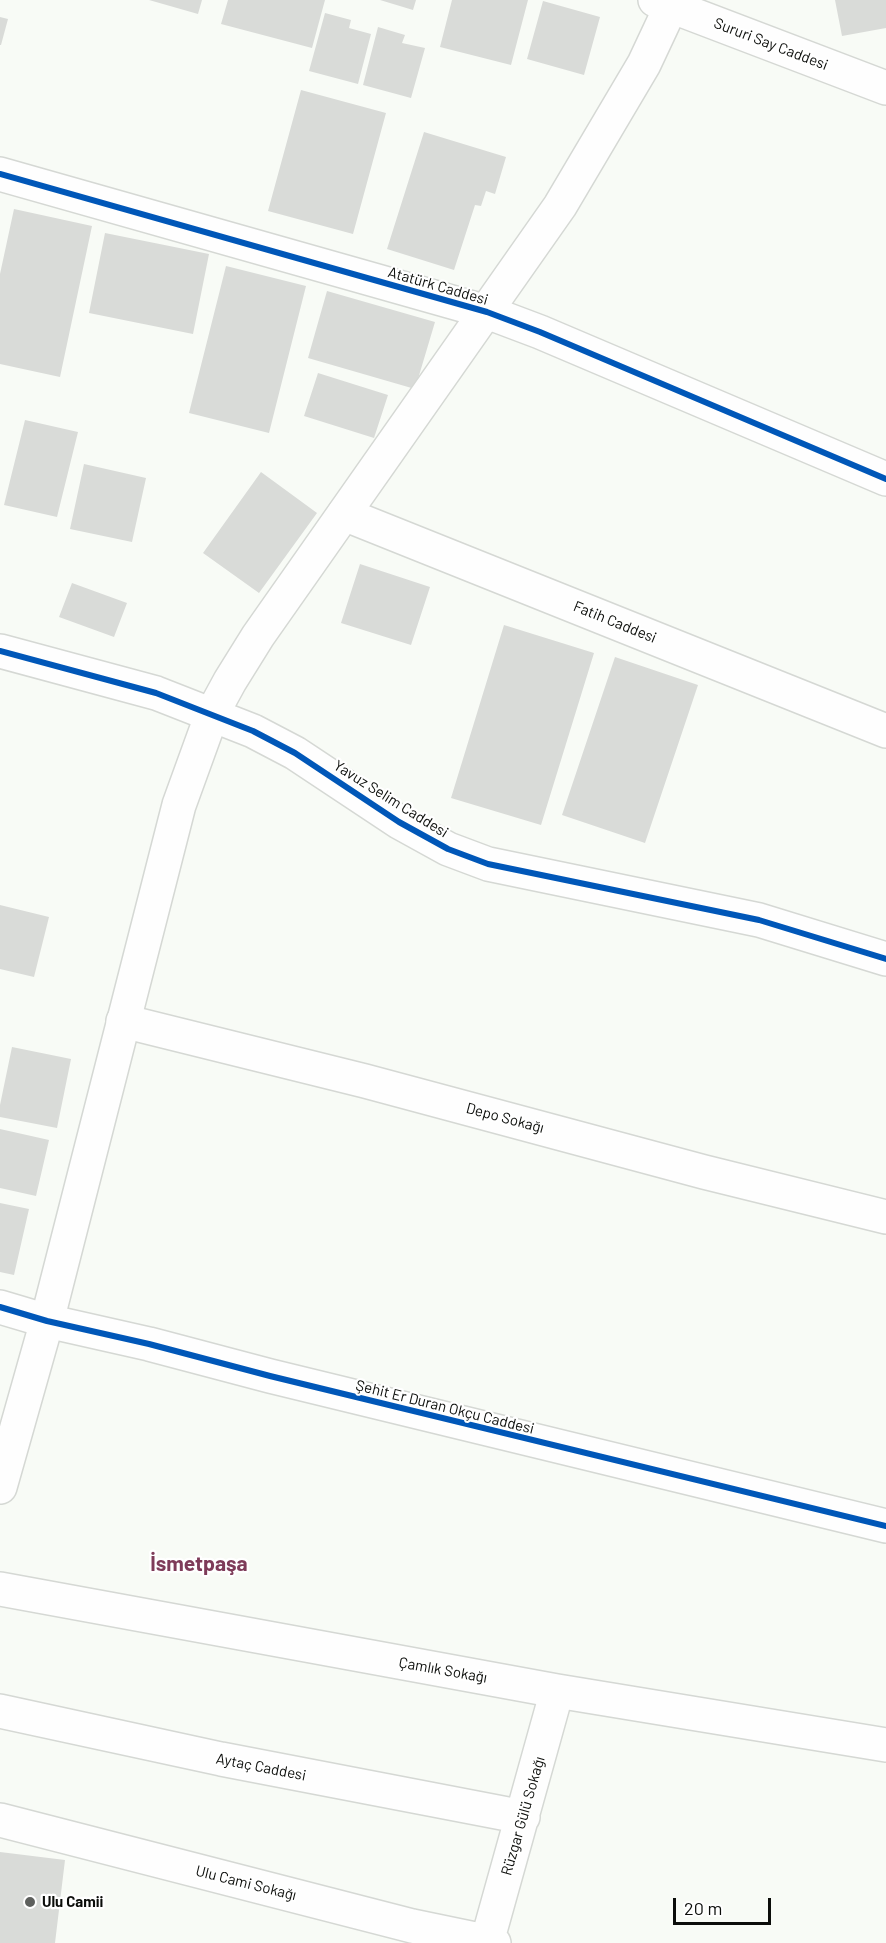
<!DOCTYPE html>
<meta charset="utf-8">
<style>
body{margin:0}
#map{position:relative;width:886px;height:1943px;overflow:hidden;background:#f8fbf6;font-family:Barlow,sans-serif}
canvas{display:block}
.scale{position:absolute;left:673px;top:1898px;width:98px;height:27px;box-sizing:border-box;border:3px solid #0b0d0a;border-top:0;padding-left:8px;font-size:18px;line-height:21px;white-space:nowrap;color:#0b0d0a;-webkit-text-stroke:4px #fff;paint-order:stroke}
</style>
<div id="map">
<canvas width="886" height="1943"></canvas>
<div class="scale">20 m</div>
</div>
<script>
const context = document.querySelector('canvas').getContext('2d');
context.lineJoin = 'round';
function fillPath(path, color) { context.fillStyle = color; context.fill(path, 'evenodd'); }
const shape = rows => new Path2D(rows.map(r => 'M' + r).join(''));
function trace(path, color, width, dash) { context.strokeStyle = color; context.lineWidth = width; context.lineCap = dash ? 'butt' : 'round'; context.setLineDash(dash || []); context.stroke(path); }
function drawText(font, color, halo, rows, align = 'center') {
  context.font = font + ' Barlow,sans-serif'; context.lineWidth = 4.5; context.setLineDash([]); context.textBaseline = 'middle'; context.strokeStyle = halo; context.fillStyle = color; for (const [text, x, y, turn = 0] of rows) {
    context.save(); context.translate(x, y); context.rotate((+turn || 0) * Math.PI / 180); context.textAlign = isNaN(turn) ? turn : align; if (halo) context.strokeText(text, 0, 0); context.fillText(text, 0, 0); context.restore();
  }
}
const building = shape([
 [149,0,202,0,198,14],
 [228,0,325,0,312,48,221,24],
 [380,0,416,0,413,10],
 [452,0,528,0,511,65,440,47],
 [835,0,886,0,886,28,842,36],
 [543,1,600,17,584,75,527,59],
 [325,13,351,20,349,28,371,34,358,84,309,71],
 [0,17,8,19,1,45,0,45],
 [378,27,405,35,402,43,425,48,411,98,363,85],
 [301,90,386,113,353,234,268,211],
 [424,132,506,157,495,194,486,191,481,206,475,205,454,270,387,249],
 [14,209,92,226,60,377,0,364,0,274],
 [105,233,209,254,193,334,89,313],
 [226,266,306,286,269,433,189,413],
 [327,291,435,322,415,389,308,358],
 [318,373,388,395,374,438,304,416],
 [25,420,78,432,57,517,4,505],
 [84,464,146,478,132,542,70,529],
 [261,472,317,513,259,593,203,553],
 [360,564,430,587,411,645,341,623],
 [72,583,127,603,114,637,59,617],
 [504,625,594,653,541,825,451,798],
 [615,657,698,685,645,843,562,815],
 [0,905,49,917,34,977,0,969],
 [12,1047,71,1059,57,1128,0,1117,0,1105],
 [0,1129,49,1140,36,1196,0,1188],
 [0,1203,29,1209,14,1275,0,1272],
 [0,1852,65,1860,55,1943,0,1943]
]);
const minor = shape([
 [655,0,886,88],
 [0,174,487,312,540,332,886,479],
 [344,514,886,731],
 [0,651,156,693,253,731,295,753,399,822,448,849,488,864,759,920,886,959],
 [123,1021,365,1081,704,1172,886,1217],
 [0,1307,47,1321,149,1344,270,1376,886,1526],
 [0,1589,557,1691,886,1745],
 [0,1711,221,1759,523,1817],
 [0,1820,412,1926,494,1943],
 [487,1942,557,1691]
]);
const major = shape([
 [0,1487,47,1321,179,805,212,714,230,681,258,636,560,206,644,64,674,0]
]);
const cycleway = shape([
 [0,174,487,312,540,332,886,479],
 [0,651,156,693,253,731,295,753,399,822,448,849,488,864,759,920,886,959],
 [0,1307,47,1321,149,1344,270,1376,886,1526]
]);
const markers = [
 [30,1902,6,"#5e605d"]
];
const streetNames = [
 ["Sururi Say Caddesi",771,44,21],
 ["Atatürk Caddesi",438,286,16],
 ["Fatih Caddesi",615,622,22],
 ["Yavuz Selim Caddesi",391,799,32],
 ["Depo Sokağı",505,1118,15],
 ["Şehit Er Duran Okçu Caddesi",445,1407,14],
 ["Çamlık Sokağı",443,1670,10],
 ["Aytaç Caddesi",261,1767,11],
 ["Rüzgar Gülü Sokağı",523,1816,-74],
 ["Ulu Cami Sokağı",246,1883,14]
];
const poiNames = [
 ["Ulu Camii",42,1902]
];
const districtNames = [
 ["İsmetpaşa",199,1564]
];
fillPath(building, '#d9dbd8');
trace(minor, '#d5d8d4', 36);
trace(major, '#d5d8d4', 36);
trace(minor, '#fefefe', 33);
trace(major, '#fefefe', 33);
trace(cycleway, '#0057b8', 6);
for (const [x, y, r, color] of markers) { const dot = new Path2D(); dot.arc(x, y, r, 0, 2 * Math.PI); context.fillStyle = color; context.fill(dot); trace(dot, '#fff', 2); }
drawText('15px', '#0b0d0a', '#fff', streetNames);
drawText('bold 15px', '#0b0d0a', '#fff', poiNames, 'left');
drawText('bold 21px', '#7e3b59', '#fff', districtNames);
</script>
